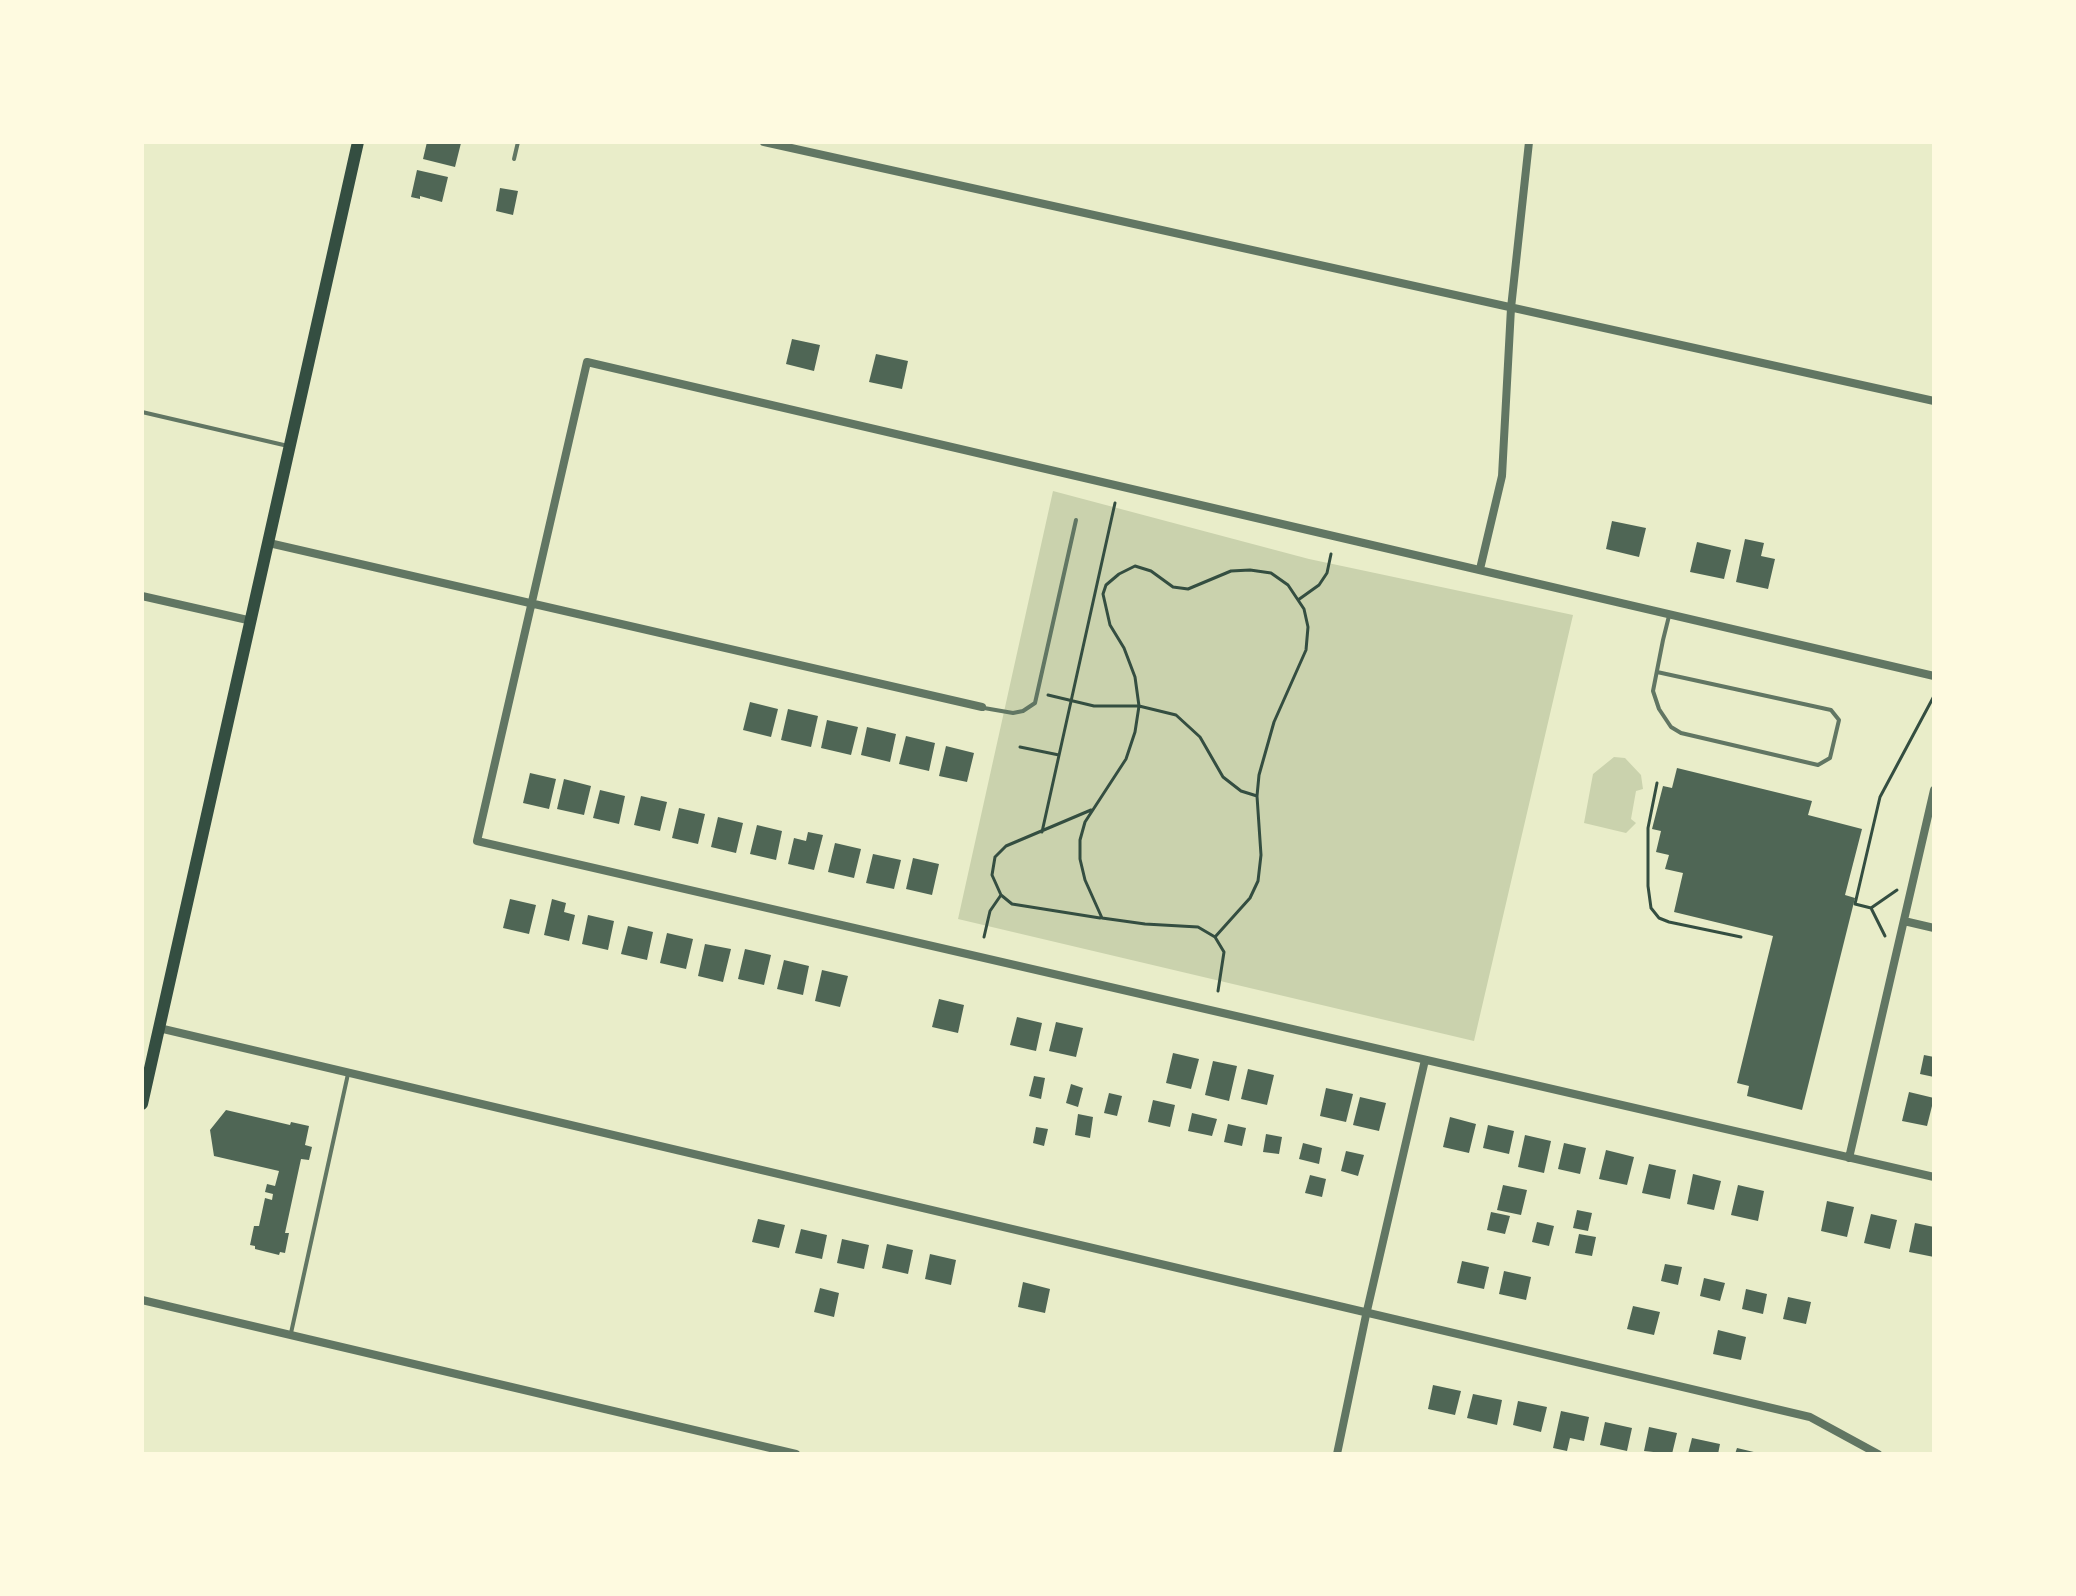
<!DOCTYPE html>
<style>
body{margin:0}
#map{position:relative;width:2076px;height:1596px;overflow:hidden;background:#e9edc9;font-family:Overpass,sans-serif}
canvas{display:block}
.frame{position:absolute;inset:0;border:144px solid #fefae0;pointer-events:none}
</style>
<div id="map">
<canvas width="2076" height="1596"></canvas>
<div class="frame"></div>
</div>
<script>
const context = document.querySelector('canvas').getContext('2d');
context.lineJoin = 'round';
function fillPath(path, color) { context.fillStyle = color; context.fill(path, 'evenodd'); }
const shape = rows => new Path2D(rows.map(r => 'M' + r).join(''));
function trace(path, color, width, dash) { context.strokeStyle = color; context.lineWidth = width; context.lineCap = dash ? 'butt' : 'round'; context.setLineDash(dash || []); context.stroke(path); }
const green = shape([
 [1053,491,1309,559,1573,615,1474,1041,958,919],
 [1614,757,1625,758,1641,775,1643,789,1636,791,1631,819,1636,823,1626,833,1584,823,1593,774]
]);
const building = shape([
 [427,142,461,143,455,167,423,159],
 [417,170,448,177,442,202,420,196,420,199,411,197],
 [500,188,518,191,513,215,496,211],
 [792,339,820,345,814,371,786,364],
 [876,354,908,361,902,389,869,382],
 [1612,521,1646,528,1639,557,1606,549],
 [1745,539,1764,543,1761,556,1775,559,1768,589,1736,582],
 [1697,542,1731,550,1724,579,1690,572],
 [750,702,778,709,771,737,743,730],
 [788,709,818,716,811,747,781,740],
 [827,720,858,727,851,755,821,748],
 [867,727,896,734,890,762,861,755],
 [906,736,935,743,929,771,899,764],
 [946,746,974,753,967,782,939,776],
 [1677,768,1812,801,1808,815,1862,829,1845,895,1855,898,1802,1110,1747,1096,1749,1086,1737,1083,1773,936,1674,912,1683,873,1665,869,1669,855,1656,852,1661,831,1652,829,1663,786,1672,788],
 [530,773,556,779,549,809,523,803],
 [564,779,591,786,584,815,557,809],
 [600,790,625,796,619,824,593,818],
 [641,796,667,802,660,831,634,825],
 [679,808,705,814,698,844,672,838],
 [718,817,743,823,736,853,711,847],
 [757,825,782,831,776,860,750,854],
 [808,832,823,835,814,870,788,864,794,838,806,841],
 [835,843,861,849,854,878,828,872],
 [873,854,901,860,894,889,866,883],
 [913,858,939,864,932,895,906,889],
 [510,899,536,905,529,934,503,928],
 [552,899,566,903,564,912,575,915,569,941,544,935],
 [588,915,614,921,608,950,582,944],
 [628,926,653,932,647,960,621,954],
 [667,933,693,939,686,969,660,963],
 [705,944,731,949,723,982,698,976],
 [745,949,771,955,764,985,738,979],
 [784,960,809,966,803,995,777,989],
 [822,970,848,976,840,1007,815,1001],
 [939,999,964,1005,958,1033,932,1027],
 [1017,1017,1042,1023,1036,1051,1010,1045],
 [1056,1022,1083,1028,1076,1057,1049,1051],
 [1173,1053,1199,1059,1191,1089,1166,1083],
 [1924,1055,1934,1057,1934,1077,1920,1074],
 [1213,1061,1237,1066,1229,1101,1205,1095],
 [1248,1069,1274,1075,1267,1105,1241,1099],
 [1034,1076,1045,1078,1041,1099,1029,1096],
 [1071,1084,1083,1088,1078,1107,1066,1103],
 [1326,1088,1353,1094,1346,1122,1320,1116],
 [1909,1092,1934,1098,1927,1126,1902,1121],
 [1109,1093,1122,1096,1117,1116,1104,1113],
 [1360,1097,1386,1103,1379,1131,1353,1125],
 [1153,1100,1175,1105,1170,1127,1148,1122],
 [226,1110,290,1125,291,1122,309,1126,305,1145,312,1147,309,1160,301,1159,285,1233,289,1233,285,1253,280,1252,279,1255,255,1249,255,1246,250,1245,254,1226,259,1226,265,1198,272,1200,273,1194,265,1192,267,1184,275,1186,279,1171,214,1156,210,1130],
 [1192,1113,1217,1119,1212,1136,1188,1131],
 [1078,1114,1093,1117,1090,1138,1075,1135],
 [1450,1117,1476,1124,1469,1153,1443,1147],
 [1228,1124,1246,1128,1242,1146,1224,1142],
 [1488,1125,1514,1131,1509,1154,1483,1148],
 [1036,1127,1048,1129,1044,1146,1033,1143],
 [1266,1134,1282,1137,1279,1154,1263,1152],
 [1525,1135,1551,1141,1544,1173,1518,1167],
 [1303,1143,1322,1148,1319,1164,1299,1159],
 [1564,1143,1586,1148,1580,1174,1558,1169],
 [1606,1150,1634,1157,1627,1185,1599,1179],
 [1346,1151,1364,1155,1358,1176,1341,1171],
 [1649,1164,1676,1170,1670,1199,1642,1193],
 [1693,1174,1721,1181,1714,1210,1687,1204],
 [1310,1175,1326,1179,1322,1197,1305,1193],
 [1503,1185,1527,1190,1521,1215,1497,1210],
 [1738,1185,1764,1191,1758,1221,1731,1215],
 [1827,1201,1854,1207,1847,1237,1821,1231],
 [1577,1210,1592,1213,1588,1231,1573,1228],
 [1491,1212,1510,1216,1505,1234,1487,1230],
 [1871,1214,1897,1220,1890,1249,1864,1243],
 [758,1219,785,1225,779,1248,752,1242],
 [1537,1222,1554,1226,1549,1246,1532,1242],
 [1915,1223,1934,1227,1934,1257,1909,1252],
 [801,1229,827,1235,822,1259,795,1253],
 [1579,1234,1596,1237,1592,1256,1575,1253],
 [842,1239,869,1245,864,1269,837,1263],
 [887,1244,913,1250,908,1274,882,1268],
 [930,1254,956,1260,951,1285,925,1279],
 [1462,1261,1489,1267,1484,1289,1457,1283],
 [1665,1264,1682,1267,1678,1285,1661,1281],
 [1504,1271,1531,1277,1526,1300,1499,1294],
 [1704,1278,1725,1283,1720,1301,1700,1296],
 [1023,1282,1050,1289,1045,1313,1018,1307],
 [820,1288,839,1293,834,1317,814,1312],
 [1746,1289,1767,1294,1763,1314,1742,1309],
 [1788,1297,1811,1302,1806,1324,1783,1319],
 [1633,1306,1660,1312,1654,1335,1627,1329],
 [1718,1330,1746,1337,1741,1360,1713,1354],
 [1433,1385,1461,1391,1455,1415,1428,1409],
 [1473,1394,1502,1400,1497,1425,1467,1418],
 [1518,1401,1547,1407,1541,1432,1513,1425],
 [1561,1411,1589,1417,1584,1441,1570,1438,1567,1451,1553,1448],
 [1605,1422,1632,1428,1627,1451,1600,1445],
 [1649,1427,1677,1433,1672,1454,1644,1451],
 [1692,1438,1720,1444,1718,1454,1688,1454],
 [1737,1448,1758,1453,1758,1454,1735,1454]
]);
const path = shape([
 [1298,600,1319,585,1327,573,1331,554],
 [1048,695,1094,706,1139,706,1176,715,1200,737,1223,777,1241,791,1257,796],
 [1020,747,1059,755],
 [1657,783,1648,828,1648,886,1651,908,1659,918,1669,922,1741,937],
 [1091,810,1006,846,995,857,992,875,1001,895,1012,904,1100,918],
 [1042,832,1115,503],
 [1871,908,1897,890],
 [1885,936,1871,908,1855,904,1880,797,1934,696],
 [984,937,990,911,1001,895],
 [1215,937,1250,898,1258,881,1261,855,1257,796,1259,775,1274,722,1306,650,1308,627,1304,609,1288,585,1271,573,1250,570,1231,571,1188,589,1173,587,1151,571,1135,566,1119,574,1106,585,1103,594,1110,625,1124,648,1135,677,1139,706,1135,732,1126,759,1085,822,1080,840,1080,859,1085,880,1102,918,1145,924,1198,927,1215,937,1224,952,1218,991]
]);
const service = shape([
 [514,159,518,142],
 [142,412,288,446],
 [1657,672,1831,710,1839,720,1830,758,1818,765,1681,733,1671,727,1659,709,1653,691,1663,640,1669,616],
 [984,708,1013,713,1023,711,1035,703,1076,520],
 [291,1333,348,1074]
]);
const minor = shape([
 [764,142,1934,401],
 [269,543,982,707],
 [1480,569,1502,476,1511,308,1529,142],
 [142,596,252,621],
 [1934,676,587,362,477,841,1934,1177],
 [1904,921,1934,928],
 [159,1028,1810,1417,1878,1454],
 [1849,1158,1934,790],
 [142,1300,796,1454],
 [1337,1454,1366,1315,1425,1060]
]);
const secondary = shape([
 [142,1104,358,142]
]);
fillPath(green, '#cad2ad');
fillPath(building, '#4f6655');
trace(path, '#344e41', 3);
trace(service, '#617663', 4);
trace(minor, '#617663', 8);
trace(secondary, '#344e41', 12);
</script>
